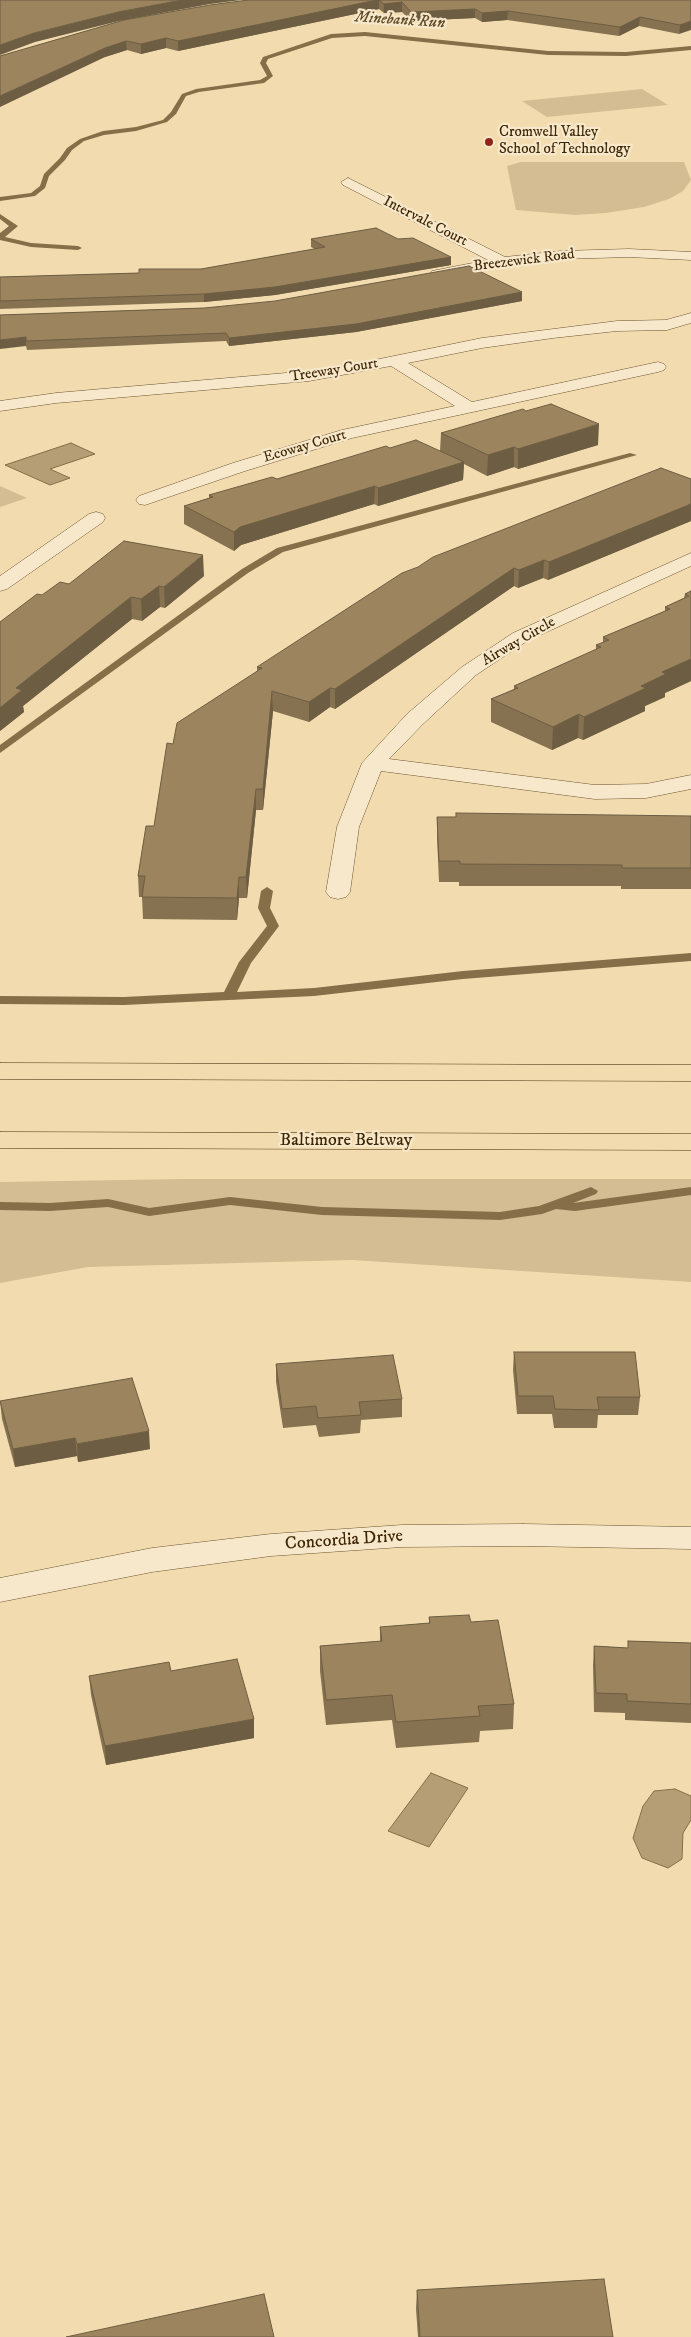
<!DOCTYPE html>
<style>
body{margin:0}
canvas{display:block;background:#f2dcaf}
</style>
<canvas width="691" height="2337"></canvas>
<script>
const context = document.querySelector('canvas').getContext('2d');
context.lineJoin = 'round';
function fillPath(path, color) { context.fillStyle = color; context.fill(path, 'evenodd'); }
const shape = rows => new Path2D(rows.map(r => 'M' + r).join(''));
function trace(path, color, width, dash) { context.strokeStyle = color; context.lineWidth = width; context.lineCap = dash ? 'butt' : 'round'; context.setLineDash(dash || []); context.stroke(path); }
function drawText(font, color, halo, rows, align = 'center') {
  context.font = font + ' "IM FELL DW Pica",serif'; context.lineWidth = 4.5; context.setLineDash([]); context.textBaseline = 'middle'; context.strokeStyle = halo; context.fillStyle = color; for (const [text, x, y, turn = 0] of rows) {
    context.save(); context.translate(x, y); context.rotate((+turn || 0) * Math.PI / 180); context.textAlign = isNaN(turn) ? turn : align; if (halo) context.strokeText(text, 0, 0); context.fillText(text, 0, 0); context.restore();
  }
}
const green = shape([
 [642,89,668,105,547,117,522,101],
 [521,162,684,162,691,180,683,191,669,199,644,207,606,213,575,215,516,210,507,166],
 [0,486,27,498,0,507],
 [184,1179,691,1179,691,1282,352,1260,88,1267,0,1283,0,1182]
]);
const water = shape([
 [71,443,95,454,50,469,70,478,50,485,5,465,71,443],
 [431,1773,468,1788,429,1847,388,1831,431,1773],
 [675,1789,691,1796,691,1820,683,1833,682,1859,668,1868,642,1858,633,1838,643,1806,654,1791,675,1789]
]);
const stream = shape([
 [365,32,548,51,626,52,691,46,691,50,626,56,548,55,365,36,332,38,268,59,266,63,273,76,264,83,199,92,186,96,176,114,167,122,136,131,104,135,84,141,72,150,65,160,49,176,45,188,35,196,0,201,0,197,31,193,40,186,44,174,60,158,67,148,80,139,103,131,136,127,163,120,171,112,182,94,196,89,260,80,267,76,260,63,263,57,331,34,365,32],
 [0,214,18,226,5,237,31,243,78,246,82,248,78,250,31,247,0,240,0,233,9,226,0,219,0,214],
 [630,453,637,455,283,552,248,573,0,753,0,745,242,569,277,548,630,453],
 [267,887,273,891,270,908,279,926,251,963,237,992,314,988,463,971,691,953,691,961,463,979,314,996,124,1005,0,1004,0,996,124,997,224,992,239,962,267,926,258,908,261,891,267,887],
 [591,1187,598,1191,596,1194,573,1203,691,1187,691,1195,575,1211,556,1209,542,1214,500,1220,322,1215,230,1205,149,1216,108,1207,50,1211,0,1210,0,1202,50,1203,108,1199,149,1208,230,1197,322,1207,500,1212,539,1206,591,1187]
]);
const street = shape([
 [348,178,505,257,561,251,629,249,691,252,691,260,629,257,561,259,503,266,437,279,429,274,432,271,488,260,343,185,341,182,348,178],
 [691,313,691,323,667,330,617,331,553,338,482,348,408,363,472,402,658,362,664,364,666,367,664,370,658,372,352,438,245,471,145,505,139,504,136,500,139,496,233,463,342,430,455,406,391,366,309,381,56,403,0,411,0,401,56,393,309,371,360,363,482,338,617,321,666,320,691,313],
 [96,512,103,514,105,518,103,522,7,589,0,591,0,576,89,514,96,512],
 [691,553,691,566,527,641,476,675,423,724,389,759,595,785,646,784,691,775,691,789,646,798,595,799,381,771,359,827,350,892,346,897,338,899,330,897,326,892,337,827,362,763,407,714,462,667,513,633,691,553],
 [523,1524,691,1527,691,1549,523,1546,402,1547,271,1556,152,1572,0,1602,0,1578,152,1548,271,1534,402,1525,523,1524]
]);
const highway = shape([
 [0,1063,691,1065,691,1081,0,1079,0,1063],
 [0,1132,691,1134,691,1150,0,1148,0,1132]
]);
const wall = shape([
 [248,0,691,0,679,34,639,26,619,36,507,20,482,22,475,18,411,21,402,12,384,13,379,9,178,51,166,48,141,54,127,50,105,57,0,56],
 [311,239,398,239,451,257,451,265,275,295,204,302,0,309,0,277,139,273,201,269,315,249,311,247],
 [522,292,522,301,356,332,229,346,226,341,27,350,26,346,0,315,204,308],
 [441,433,598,445,518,469,514,467,487,476,464,464,463,480,378,506,374,504,241,545,234,551,184,524,184,506,209,498,209,495,277,479,390,448,440,451],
 [691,479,691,521,548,580,543,578,518,588,514,586,335,709,330,707,309,722,273,711,263,810,256,810,247,898,239,898,237,920,143,919,142,897,139,897,138,876,154,826,173,744,257,671,257,667],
 [204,576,165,608,160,607,142,621,132,619,23,706,24,712,0,731,42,595,69,584],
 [691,591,691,681,665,693,665,697,645,706,645,711,583,740,578,738,552,750,491,722,491,699,514,689,514,686,596,650,596,645,603,643,603,637,665,611,665,607,684,598,685,594],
 [691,816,691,889,621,889,621,886,459,886,459,882,439,882,437,838,437,817],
 [514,1352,640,1397,638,1415,598,1415,597,1428,554,1428,552,1414,517,1414,513,1370],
 [276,1364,402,1399,402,1417,361,1420,360,1433,319,1437,316,1425,283,1428,276,1382],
 [0,1401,150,1449,78,1462,77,1456,15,1467,2,1419],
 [429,1617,471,1622,514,1704,513,1729,480,1731,479,1742,396,1748,392,1720,326,1725,320,1671,320,1646,380,1641,380,1627,429,1623],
 [628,1641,691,1643,691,1723,625,1720,625,1713,594,1712,593,1665,594,1646,628,1648],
 [171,1671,254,1738,106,1765,91,1695,89,1676],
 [417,2290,613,2337,418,2337,416,2309]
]);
const shadedWall = shape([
 [182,0,241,0,210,4,119,21,35,42,0,55,0,45,34,33,118,12],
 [377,0,379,0,379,9,178,51,178,41],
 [402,2,402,12,384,13,384,4],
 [475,9,475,18,411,21,411,12],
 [508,11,507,20,482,22,482,13],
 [640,17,639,26,619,36,620,27],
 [691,21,691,30,679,34,680,25],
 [166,38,166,48,141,54,141,44],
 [126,41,127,50,105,57,0,107,0,96,105,48],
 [451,257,451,265,275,295,204,302,204,294],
 [522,292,522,301,356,332,229,346,229,338],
 [26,337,26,346,0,349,0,340],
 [599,424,598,445,518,469,518,449],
 [514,447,514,467,487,476,488,455],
 [464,462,463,480,378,506,378,488],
 [375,486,374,504,241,545,234,551,234,532,240,527],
 [691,504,691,521,548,580,549,562],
 [203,555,204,576,165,608,164,587],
 [544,560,543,578,518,588,519,570],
 [514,568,514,586,335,709,335,689],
 [159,586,160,607,142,621,141,599],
 [131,597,132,619,23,706,24,712,0,731,0,708,16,688],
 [691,659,691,681,665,693,665,697,645,706,645,711,583,740,584,717,641,686,662,672],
 [330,688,330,707,309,722,309,702],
 [272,691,273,711,263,810,263,789],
 [579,714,578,738,552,750,553,727],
 [256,789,256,810,247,898,246,877],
 [239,877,239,898,237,920,237,898],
 [149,1431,150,1449,78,1462,77,1444],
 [75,1438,77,1456,15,1467,13,1449],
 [254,1719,254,1738,106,1765,105,1746]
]);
const building = shape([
 [0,0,182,0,118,12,34,33,0,45,0,0],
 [248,0,377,0,178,41,166,38,141,44,126,41,105,48,0,96,0,56,124,20,210,5,248,0],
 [379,0,691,0,691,21,680,25,640,17,620,27,508,11,482,13,475,9,411,12,402,2,384,4,379,0],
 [376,228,398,239,413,238,451,257,275,287,204,294,0,301,0,277,139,273,139,269,201,269,325,247,311,239,376,228],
 [469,266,522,292,356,324,229,338,226,333,26,341,26,337,0,340,0,315,204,308,275,301,469,266],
 [551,404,599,424,518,449,514,447,488,455,441,433,523,409,526,411,551,404],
 [416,440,464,462,378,488,375,486,240,527,234,532,184,506,213,497,209,495,272,477,277,479,386,446,390,448,416,440],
 [661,468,691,479,691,504,549,562,544,560,519,570,514,568,335,689,330,688,309,702,272,691,263,789,256,789,246,877,239,877,237,898,142,897,145,876,138,876,146,826,154,826,167,743,173,744,177,723,262,668,257,667,402,573,418,567,433,557,661,468],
 [124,541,203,555,164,587,159,586,141,599,131,597,16,688,22,690,0,708,0,622,37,594,42,595,60,582,69,584,124,541],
 [691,591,691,659,662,672,666,674,641,686,646,688,584,717,579,714,553,727,491,699,518,688,514,686,601,647,596,645,609,640,603,637,670,609,665,607,689,596,685,594,691,591],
 [456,813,691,816,691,868,622,868,622,865,460,864,460,861,439,861,437,817,456,817,456,813],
 [514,1352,635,1352,640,1397,597,1397,599,1410,555,1409,553,1396,518,1396,514,1352],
 [393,1355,402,1399,359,1402,361,1415,318,1418,316,1406,282,1409,276,1364,393,1355],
 [132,1378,149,1431,77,1444,75,1438,13,1449,0,1401,132,1378],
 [469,1615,471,1622,498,1620,514,1704,478,1706,480,1716,396,1722,392,1695,326,1700,320,1646,382,1641,380,1627,430,1623,429,1617,469,1615],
 [628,1641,691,1643,691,1704,627,1701,627,1694,596,1693,594,1646,628,1648,628,1641],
 [237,1659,254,1719,105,1746,89,1676,169,1662,171,1671,237,1659],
 [604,2279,613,2337,420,2337,417,2290,604,2279],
 [264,2294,274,2337,66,2337,264,2294]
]);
const markers = [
 [489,142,5,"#8f2418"]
];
const farPoinames = [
 ["Cromwell Valley",499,133],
 ["School of Technology",499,150]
];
const farStreetnames = [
 ["Intervale Court",425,222,27],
 ["Breezewick Road",524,261,-7],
 ["Treeway Court",334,371,-9],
 ["Ecoway Court",305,447,-16],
 ["Airway Circle",519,642,-30]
];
const farWaternames = [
 ["Minebank Run",400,21,4]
];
const streetNames = [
 ["Baltimore Beltway",346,1141],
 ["Concordia Drive",344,1541,-4]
];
fillPath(green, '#d4bd92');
fillPath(water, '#b59e76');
trace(water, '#866e49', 1);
fillPath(stream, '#866e49');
trace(street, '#6c5430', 1);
trace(highway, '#3f2706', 1);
fillPath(street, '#f7e8cb');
fillPath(highway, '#f2dcaf');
fillPath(wall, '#867251');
fillPath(shadedWall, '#6d5d42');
fillPath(building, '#9c855e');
trace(building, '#6d5d42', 1);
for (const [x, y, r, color] of markers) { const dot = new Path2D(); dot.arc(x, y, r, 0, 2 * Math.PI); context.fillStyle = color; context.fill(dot); trace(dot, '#f7e8cb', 2); }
drawText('15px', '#3f2706', '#f7e8cb', farPoinames, 'left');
drawText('15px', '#3f2706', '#f7e8cb', farStreetnames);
drawText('italic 16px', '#624b28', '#f7e8cb', farWaternames);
drawText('18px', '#3f2706', '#f7e8cb', streetNames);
</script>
